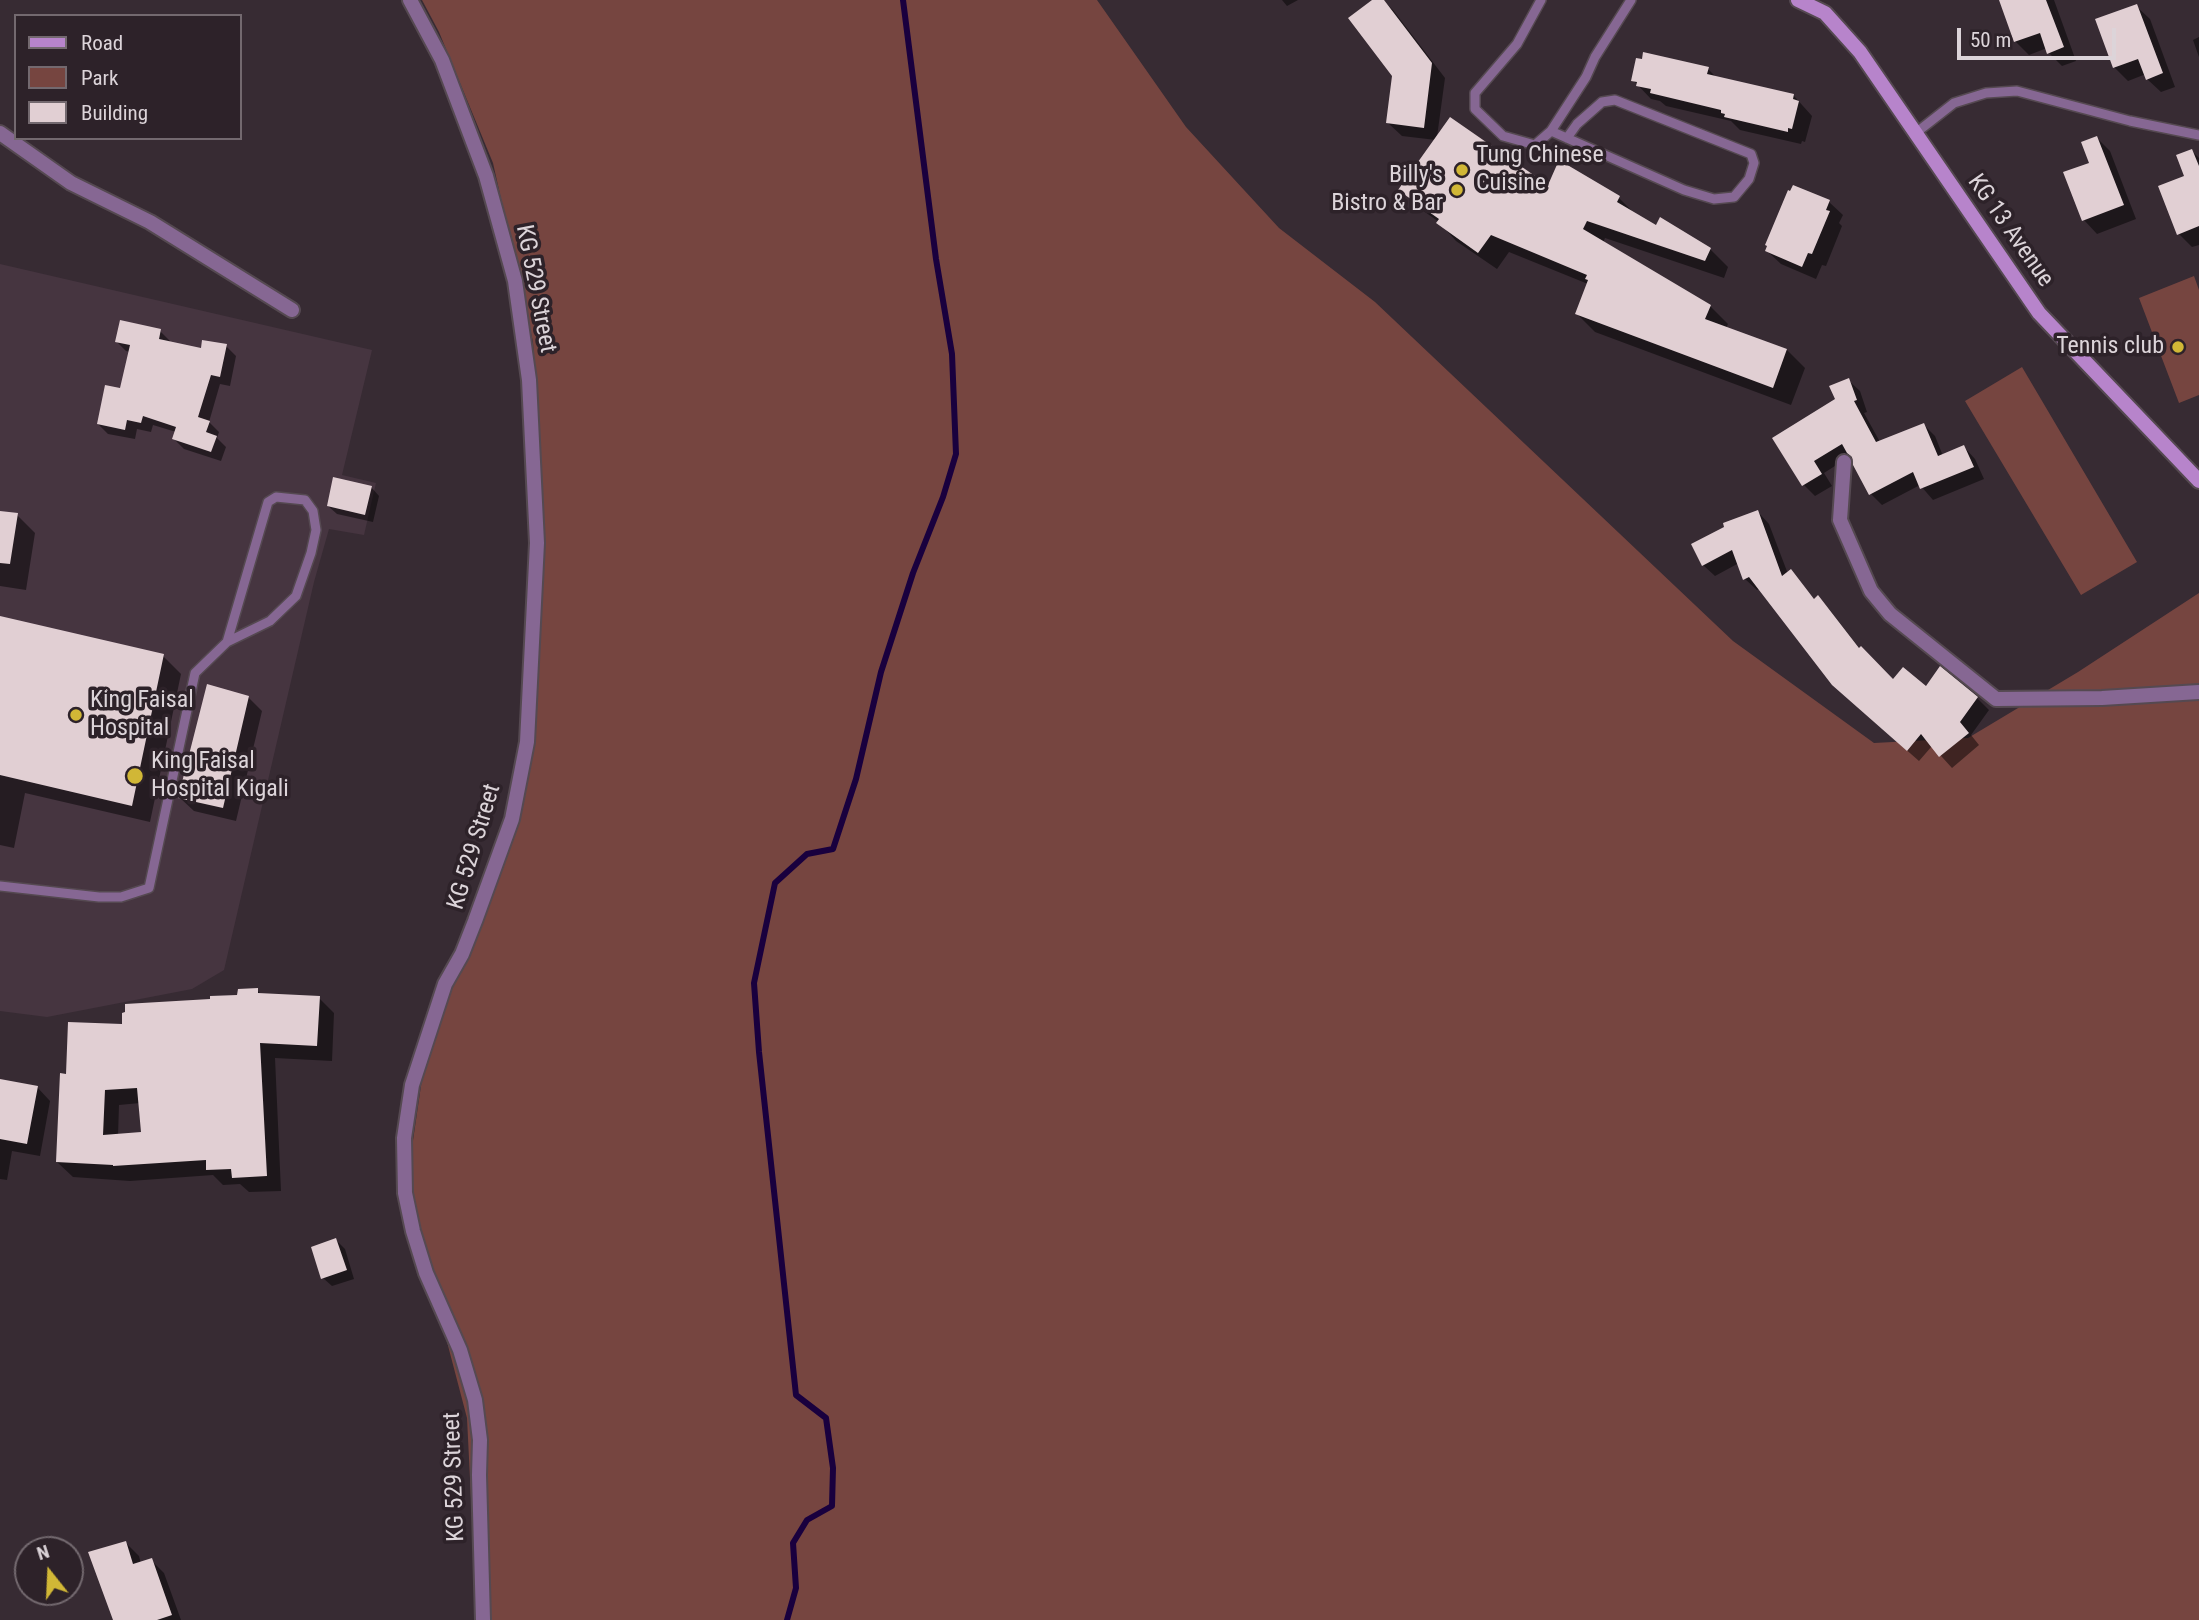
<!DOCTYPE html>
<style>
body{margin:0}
#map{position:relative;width:2199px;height:1620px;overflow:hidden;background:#372b33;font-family:"Roboto Condensed",sans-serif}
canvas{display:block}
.legend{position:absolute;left:14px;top:14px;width:228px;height:126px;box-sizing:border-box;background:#2d2229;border:2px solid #73696f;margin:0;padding:9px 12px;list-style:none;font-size:21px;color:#dcd4d9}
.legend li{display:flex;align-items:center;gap:14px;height:35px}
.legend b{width:35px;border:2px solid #73696f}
.north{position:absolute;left:14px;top:1536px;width:70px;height:70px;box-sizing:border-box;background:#2d2229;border:2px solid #73696f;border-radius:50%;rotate:342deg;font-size:19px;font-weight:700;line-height:28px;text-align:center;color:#dcd4d9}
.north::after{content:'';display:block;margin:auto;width:24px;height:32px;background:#d1b736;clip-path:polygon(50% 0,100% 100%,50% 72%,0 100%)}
.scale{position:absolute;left:1957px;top:28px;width:159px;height:32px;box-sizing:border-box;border:4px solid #dcd4d9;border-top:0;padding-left:9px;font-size:21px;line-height:24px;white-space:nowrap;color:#dcd4d9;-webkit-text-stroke:5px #2d2229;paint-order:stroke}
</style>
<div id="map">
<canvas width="2199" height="1620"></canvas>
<ul class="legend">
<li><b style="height:9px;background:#b784cb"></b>Road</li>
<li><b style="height:19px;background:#764540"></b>Park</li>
<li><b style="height:19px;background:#e1cfd3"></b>Building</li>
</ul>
<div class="north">N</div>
<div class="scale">50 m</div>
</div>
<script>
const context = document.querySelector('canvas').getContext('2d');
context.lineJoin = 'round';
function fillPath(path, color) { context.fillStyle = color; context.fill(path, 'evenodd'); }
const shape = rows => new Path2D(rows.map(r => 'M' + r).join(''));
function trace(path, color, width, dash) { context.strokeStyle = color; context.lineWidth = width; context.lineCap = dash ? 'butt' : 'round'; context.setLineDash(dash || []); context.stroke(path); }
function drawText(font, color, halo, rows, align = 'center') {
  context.font = font + ' "Roboto Condensed",sans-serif'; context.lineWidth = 7; context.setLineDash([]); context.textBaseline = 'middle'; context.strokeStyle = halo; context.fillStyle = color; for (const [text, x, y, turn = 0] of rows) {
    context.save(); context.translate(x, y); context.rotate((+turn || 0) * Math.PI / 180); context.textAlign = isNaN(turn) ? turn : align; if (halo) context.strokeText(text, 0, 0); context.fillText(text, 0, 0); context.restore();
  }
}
const built = shape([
 [0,264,372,350,342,475,376,483,364,535,329,529,314,582,224,970,192,989,47,1017,0,1011]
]);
const green = shape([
 [422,0,1097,0,1186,127,1279,228,1375,302,1733,641,1874,743,1968,738,2078,672,2199,593,2199,1620,477,1620,467,1418,436,1300,408,1175,426,1051,505,822,532,687,544,539,533,342,493,163,439,32],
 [2194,276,2199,290,2199,395,2179,403,2139,298],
 [2022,367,2137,562,2081,595,1965,401]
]);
const shadow = shape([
 [1282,0,1298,0,1287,6],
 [1375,0,1383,0,1393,10,1445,78,1437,137,1548,188,1619,198,1637,216,1657,228,1710,249,1728,267,1724,278,1605,238,1603,243,1710,306,1728,324,1726,328,1787,350,1805,368,1791,405,1595,332,1577,314,1588,284,1509,252,1497,269,1456,241,1439,222,1418,207,1400,189,1436,140,1402,136,1388,123,1394,76],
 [2000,0,2054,0,2076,61,2062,66,2049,53,2047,48,2029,55,2015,41],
 [2136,6,2150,19,2175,87,2161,92,2147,79,2146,74,2128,81,2114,67],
 [2199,37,2199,57,2193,40],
 [1708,69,1717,78,1794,96,1812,116,1805,142,1802,141,1801,144,1740,130,1731,121,1666,106,1660,101,1651,99,1633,80],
 [2097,138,2110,151,2136,219,2097,234,2084,220,2091,164],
 [2192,151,2199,158,2199,245,2192,247,2179,234,2186,177],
 [1794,187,1829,202,1843,215,1839,223,1842,226,1826,266,1822,265,1816,279,1781,264,1767,251],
 [160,331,170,341,170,343,202,350,226,346,236,356,230,386,220,384,209,422,219,432,217,438,226,447,221,461,184,449,174,439,176,432,153,425,151,432,137,429,135,439,108,434,98,424,121,390,130,352,126,351,116,341],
 [1848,380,1860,391,1867,412,1864,413,1880,442,1924,425,1935,436,1943,456,1964,447,1975,459,1984,479,1933,500,1920,485,1882,505,1871,494,1852,455,1824,473,1832,486,1815,496,1804,485,1775,438,1837,400],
 [371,487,379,496,373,522,337,514,328,506],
 [0,512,17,515,35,533,26,590,0,586],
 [1758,512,1769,524,1788,574,1791,572,1815,600,1818,598,1829,609,1860,649,1893,682,1977,698,1989,710,1971,735,1979,745,1952,768,1932,746,1919,761,1845,696,1760,589,1757,590,1745,579,1739,563,1715,576,1703,565],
 [0,618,163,656,181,674,150,822,25,793,14,848,0,845],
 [248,697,262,711,236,821,194,811,180,798],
 [257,990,262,995,319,998,334,1013,332,1061,275,1058,281,1191,249,1192,240,1184,223,1185,213,1175,130,1181,73,1177,57,1162,68,1076,124,1025,212,1001,239,997],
 [140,1103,142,1134,118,1136,119,1105],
 [0,1081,37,1087,50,1101,40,1156,12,1151,7,1180,0,1179],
 [336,1240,345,1249,354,1279,332,1286,323,1278],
 [126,1543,139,1556,141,1564,151,1560,164,1573,181,1620,114,1620]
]);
const stream = shape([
 [787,1620,796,1588,793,1543,807,1520,832,1506,833,1468,826,1418,796,1395,759,1052,754,983,775,883,807,854,833,849,856,779,881,672,913,573,943,497,956,454,952,354,936,259,903,0]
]);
const building = shape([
 [1372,0,1384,0,1432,63,1424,128,1386,123,1392,76,1348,18],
 [1999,0,2046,0,2064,47,2047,54,2040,33,2014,42],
 [2137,4,2163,73,2146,80,2138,59,2113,68,2095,19],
 [1643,52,1709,67,1707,74,1794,94,1793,99,1799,101,1792,129,1788,128,1788,132,1724,117,1725,114,1721,113,1721,110,1650,93,1651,89,1636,86,1637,82,1631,81,1636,58,1642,59],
 [1450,117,1548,185,1559,160,1620,196,1617,202,1656,225,1660,217,1711,248,1705,261,1587,221,1583,229,1711,305,1705,319,1787,349,1773,388,1575,314,1588,280,1585,279,1587,275,1491,235,1478,253,1436,223,1439,219,1398,190],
 [2097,136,2124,205,2082,221,2063,172,2089,163,2081,142],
 [2192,149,2199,166,2199,226,2177,235,2158,186,2184,176,2176,155],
 [1793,185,1830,200,1826,210,1830,211,1812,254,1808,253,1802,267,1765,251,1767,246,1765,245,1788,190,1790,191],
 [120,320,161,329,159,339,201,348,202,340,227,344,220,377,211,375,198,417,210,421,206,432,217,436,211,452,172,439,176,427,143,416,141,423,127,420,125,430,97,424,105,385,120,388,130,345,115,342],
 [1849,378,1857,400,1854,401,1876,442,1924,423,1938,456,1964,445,1974,467,1920,489,1913,472,1869,495,1853,465,1852,457,1847,453,1842,444,1814,461,1822,474,1802,486,1772,438,1835,399,1829,386],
 [333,477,372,486,365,515,327,506],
 [1758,510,1782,576,1791,569,1814,599,1818,595,1859,648,1861,646,1893,679,1903,667,1926,686,1940,666,1978,697,1960,722,1969,733,1939,757,1921,734,1907,751,1832,685,1749,577,1743,580,1732,550,1702,566,1691,544,1724,527,1723,523],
 [0,511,18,513,10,564,0,563],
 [0,616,164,654,132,806,0,775],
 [207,684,249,696,223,808,178,798],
 [258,988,258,993,320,996,317,1046,260,1043,267,1176,232,1178,231,1169,206,1170,206,1160,113,1166,113,1165,56,1162,60,1073,66,1074,68,1022,122,1024,122,1013,125,1012,125,1004,210,999,210,996,237,995,238,989],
 [137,1088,141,1132,103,1135,105,1090],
 [0,1079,38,1086,27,1144,0,1139],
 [336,1238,347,1270,321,1279,311,1247],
 [126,1541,133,1564,152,1558,172,1615,157,1620,113,1620,88,1552]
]);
const lane = shape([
 [1541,0,1517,44,1475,93,1475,109,1503,136,1535,145,1551,131,1586,77,1595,57,1631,0],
 [1551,131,1684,190,1714,199,1734,197,1749,179,1754,163,1751,154,1615,100,1602,102,1577,124,1567,138],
 [1917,132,1954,103,1986,93,2017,91,2130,121,2199,135],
 [0,886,99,897,121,897,149,888,195,673,227,642,270,621,296,596,311,553,316,530,313,511,305,500,276,497,268,502,227,642]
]);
const street = shape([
 [410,0,442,60,486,176,515,281,529,380,537,543,527,742,512,819,475,921,462,954,445,984,412,1085,404,1138,405,1193,413,1231,426,1273,460,1350,475,1400,480,1440,479,1475,483,1620],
 [0,133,71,183,150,222,292,310],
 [1844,462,1840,520,1871,591,1890,614,1996,699,2102,698,2199,692]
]);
const secondary = shape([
 [1798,0,1825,13,1860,52,2039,313,2199,481]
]);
const markers = [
 [1462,170,7,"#d1b736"],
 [1457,190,7,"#d1b736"],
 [2178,347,7,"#d1b736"],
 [76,715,7,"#d1b736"],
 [135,776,9,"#d1b736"]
];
const poiNames = [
 ["Tung Chinese",1476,156],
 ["Cuisine",1476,184],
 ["Billy's",1443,176,"right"],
 ["Bistro & Bar",1443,204,"right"],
 ["Tennis club",2164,347,"right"],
 ["King Faisal",90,701],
 ["Hospital",90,729],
 ["King Faisal",151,762],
 ["Hospital Kigali",151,790]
];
const streetNames = [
 ["KG 13 Avenue",2010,231,55],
 ["KG 529 Street",535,289,79],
 ["KG 529 Street",475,847,-73],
 ["KG 529 Street",455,1477,-92]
];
fillPath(built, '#463540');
fillPath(green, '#764540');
fillPath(shadow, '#0007');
trace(stream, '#19003e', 6);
fillPath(building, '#e1cfd3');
trace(lane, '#554951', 12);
trace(street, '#554951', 18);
trace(secondary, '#554951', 18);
trace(lane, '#866793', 9);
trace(street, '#866793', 14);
trace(secondary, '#b784cb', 14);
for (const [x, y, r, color] of markers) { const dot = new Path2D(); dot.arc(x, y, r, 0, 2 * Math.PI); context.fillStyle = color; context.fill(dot); trace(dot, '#2d2229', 2.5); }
drawText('24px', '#dcd4d9', '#2d2229', poiNames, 'left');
drawText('24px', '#dcd4d9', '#2d2229', streetNames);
</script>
